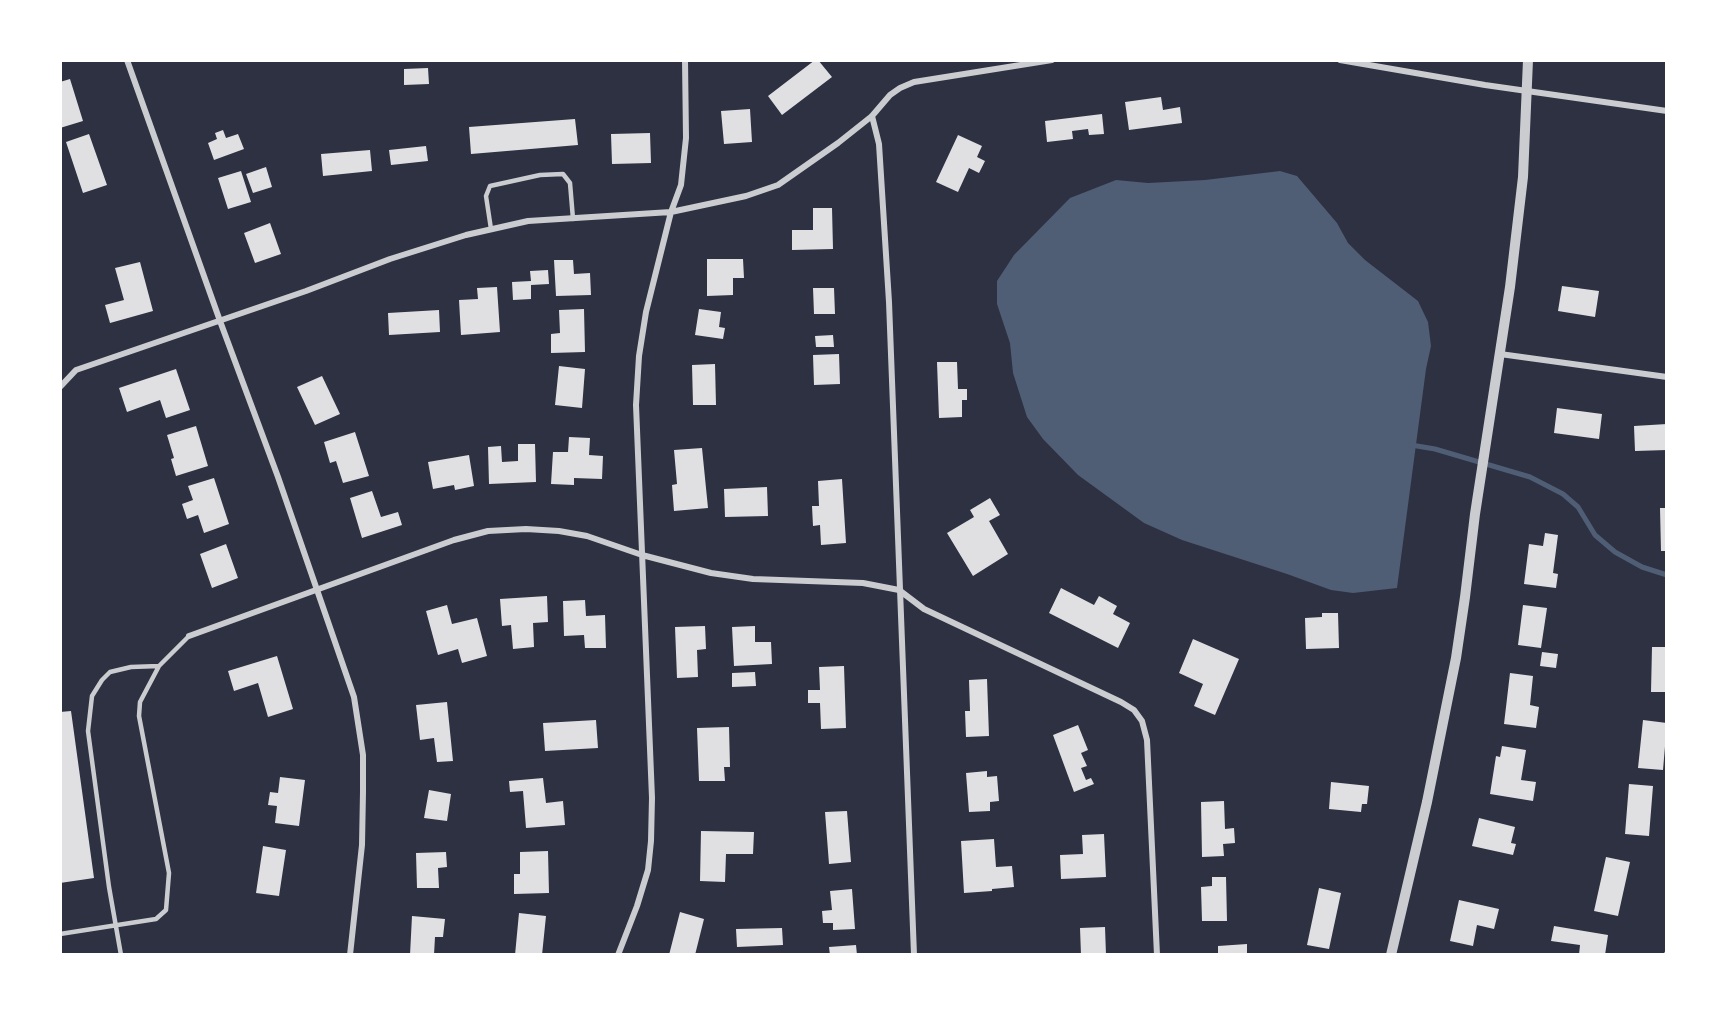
<!DOCTYPE html>
<style>
body{margin:0}
#map{position:relative;width:1727px;height:1015px;overflow:hidden;background:#2d3142;font-family:"Zilla Slab",serif}
canvas{display:block}
.frame{position:absolute;inset:0;border:62px solid #fff;pointer-events:none}
</style>
<div id="map">
<canvas width="1727" height="1015"></canvas>
<div class="frame"></div>
</div>
<script>
const context = document.querySelector('canvas').getContext('2d');
context.lineJoin = 'round';
function fillPath(path, color) { context.fillStyle = color; context.fill(path, 'evenodd'); }
const shape = rows => new Path2D(rows.map(r => 'M' + r).join(''));
function trace(path, color, width, dash) { context.strokeStyle = color; context.lineWidth = width; context.lineCap = dash ? 'butt' : 'round'; context.setLineDash(dash || []); context.stroke(path); }
const water = shape([
 [1280,171,1297,176,1337,223,1348,243,1365,260,1418,301,1428,322,1431,346,1426,369,1397,588,1353,593,1331,590,1287,574,1182,540,1144,523,1078,475,1043,439,1027,417,1013,373,1010,343,997,304,997,281,1014,255,1070,198,1116,180,1148,183,1205,180]
]);
const stream = shape([
 [1411,445,1435,449,1530,477,1563,494,1578,507,1595,535,1615,552,1642,567,1667,575]
]);
const building = shape([
 [815,60,818,60,832,77,782,115,768,96],
 [428,68,429,84,404,85,404,69],
 [70,79,83,121,60,128,60,82],
 [1161,97,1163,110,1180,107,1182,123,1129,130,1125,102],
 [750,109,752,142,724,144,721,111],
 [1102,114,1104,134,1089,135,1088,129,1072,131,1073,139,1047,142,1045,121],
 [575,119,578,145,471,154,469,127],
 [223,130,226,138,238,134,244,149,214,160,208,143,217,139,215,133],
 [650,133,651,163,612,164,611,134],
 [89,134,107,185,83,193,66,142],
 [958,135,982,146,977,157,985,161,979,173,969,168,958,192,936,182],
 [426,146,428,161,391,165,389,150],
 [370,150,372,171,323,176,321,154],
 [266,167,272,187,253,193,246,174],
 [241,171,251,202,228,209,218,178],
 [813,208,832,208,833,249,792,250,792,230,813,230],
 [270,223,281,254,255,263,244,233],
 [707,259,743,259,744,278,733,278,733,295,707,296],
 [554,260,573,260,574,274,590,273,591,295,556,296],
 [140,262,153,311,110,323,105,305,124,300,115,268],
 [548,270,549,284,531,285,531,299,513,300,512,282,531,281,530,271],
 [1562,286,1599,291,1595,317,1558,311],
 [497,287,500,332,461,335,459,300,478,299,477,288],
 [813,288,834,288,835,314,814,314],
 [584,309,585,352,551,353,551,334,560,333,559,310],
 [699,309,721,312,719,327,725,328,723,339,695,335],
 [439,310,440,332,389,335,388,313],
 [833,335,834,347,816,347,815,336],
 [839,354,840,384,814,385,813,355],
 [937,362,957,362,958,389,967,389,967,400,962,400,962,417,939,418],
 [715,364,716,405,693,405,692,365],
 [559,366,585,369,582,408,555,405],
 [176,369,190,410,166,418,160,400,127,412,119,388],
 [322,376,340,414,315,425,297,387],
 [1557,408,1602,414,1599,439,1554,433],
 [1667,424,1667,450,1635,451,1634,426],
 [196,426,208,466,176,476,171,459,174,458,167,435],
 [355,432,369,476,343,483,336,461,330,463,324,442],
 [569,437,590,438,589,455,603,456,602,479,574,478,574,485,551,484,553,452,568,452],
 [518,444,535,444,536,482,489,484,488,447,501,446,502,462,518,461],
 [702,448,708,508,674,511,672,485,677,484,674,450],
 [469,455,474,486,455,490,454,485,433,489,428,462],
 [214,478,229,524,204,533,198,515,187,519,182,504,193,500,188,486],
 [842,479,846,543,821,545,820,525,813,526,812,506,819,506,818,481],
 [767,487,768,516,725,517,724,489],
 [372,491,381,517,398,512,402,525,362,538,350,498],
 [990,498,1000,515,989,521,1008,554,973,576,947,533,974,517,970,510],
 [1660,508,1667,508,1667,551,1661,551],
 [1545,533,1558,535,1553,573,1558,574,1556,588,1524,584,1529,544,1543,546],
 [226,544,238,578,212,588,200,554],
 [1061,588,1094,605,1099,596,1117,606,1113,614,1130,623,1118,648,1049,613],
 [547,596,548,622,533,623,534,647,513,649,511,625,502,626,500,599],
 [585,600,586,616,605,615,606,648,585,648,584,635,564,636,563,601],
 [447,605,452,624,477,618,487,656,462,663,458,649,438,655,426,611],
 [1523,605,1547,608,1541,648,1518,645],
 [1322,613,1338,613,1339,648,1306,649,1305,618,1322,617],
 [705,626,706,649,697,650,698,677,677,678,675,627],
 [755,626,755,642,771,642,772,664,734,666,732,627],
 [1193,639,1239,659,1215,715,1194,706,1203,684,1179,673],
 [1652,647,1667,647,1667,692,1651,692],
 [1542,652,1558,654,1556,668,1540,666],
 [277,656,293,709,268,717,258,683,234,691,228,671],
 [844,666,846,728,821,729,820,703,808,703,808,690,820,690,819,667],
 [755,672,756,686,732,687,732,673],
 [1510,673,1533,676,1530,705,1539,707,1536,728,1504,724],
 [987,679,989,736,966,737,965,711,970,711,969,680],
 [447,702,453,761,437,762,434,738,420,740,416,705],
 [71,711,94,878,60,883,60,712],
 [596,720,598,748,545,751,543,723],
 [1643,720,1667,723,1663,770,1638,768],
 [1078,725,1088,750,1081,753,1087,766,1081,768,1086,780,1091,778,1094,784,1074,792,1053,735],
 [729,727,730,767,724,767,725,781,699,781,697,728],
 [1502,746,1526,750,1521,780,1536,782,1533,801,1490,794,1496,756,1500,757],
 [987,771,987,777,997,776,999,801,990,802,990,811,969,812,966,773],
 [280,777,305,780,299,826,275,823,277,806,268,805,270,792,278,793],
 [543,778,546,803,563,801,565,825,526,828,523,791,510,792,509,781],
 [1331,782,1369,786,1367,804,1362,804,1361,812,1329,809],
 [1629,784,1653,786,1649,836,1625,834],
 [429,790,451,794,447,821,424,818],
 [1224,801,1225,829,1234,828,1235,843,1223,844,1224,856,1202,857,1201,802],
 [847,811,851,862,829,864,825,812],
 [1479,818,1515,827,1511,843,1516,844,1513,855,1472,846],
 [701,831,754,832,753,854,726,854,725,882,700,881],
 [1104,834,1106,877,1061,879,1060,855,1083,854,1082,835],
 [994,839,996,867,1012,866,1014,887,992,889,992,891,964,893,961,841],
 [263,846,286,850,279,896,256,893],
 [548,851,549,893,514,894,514,874,520,874,520,852],
 [446,852,447,867,438,868,439,888,417,888,416,853],
 [1606,857,1630,862,1618,916,1594,911],
 [1212,877,1226,877,1227,921,1202,921,1201,887,1212,886],
 [1319,888,1341,893,1329,949,1307,945],
 [852,889,855,929,833,930,833,923,823,923,822,911,832,910,830,891],
 [1459,900,1499,909,1494,929,1477,925,1473,946,1450,941],
 [680,912,704,919,695,955,669,955],
 [519,913,546,916,542,955,515,955],
 [412,916,445,919,443,937,435,937,434,955,410,955],
 [1554,926,1608,935,1605,955,1579,955,1580,945,1551,941],
 [1105,927,1106,955,1081,955,1080,928],
 [782,928,783,945,737,947,736,929],
 [1247,944,1247,955,1218,955,1218,946],
 [856,945,857,955,830,955,829,947]
]);
const service = shape([
 [491,229,486,196,490,186,540,175,563,174,570,183,573,219],
 [60,934,156,919,166,910,169,873,139,716,140,702,159,666,189,636],
 [121,955,109,887,88,731,92,696,102,680,110,672,131,667,159,666]
]);
const minor = shape([
 [127,60,220,321,278,477,354,697,363,755,363,792,362,845,350,955],
 [1340,60,1485,85,1667,111],
 [872,116,879,144,889,302,914,955],
 [1500,354,1667,377],
 [60,387,76,370,306,291,390,259,466,235,528,221,671,212,746,196,778,185,838,143,872,116,890,95,900,88,914,82,1052,60],
 [189,636,454,540,488,531,526,529,559,531,587,536,642,555,711,573,753,579,863,583,899,590,924,609,1121,702,1134,710,1142,721,1147,740,1157,955],
 [618,955,637,906,648,870,651,841,652,798,636,405,639,356,646,312,671,212,681,185,686,138,685,60],
 [1667,955,1667,954]
]);
const tertiary = shape([
 [1391,955,1427,802,1456,658,1465,597,1475,514,1510,287,1523,177,1528,60]
]);
fillPath(water, '#4f5d75');
trace(stream, '#4f5d75', 5);
fillPath(building, '#e0e0e3');
trace(service, '#caccd0', 4.5);
trace(minor, '#caccd0', 6);
trace(tertiary, '#caccd0', 10);
</script>
